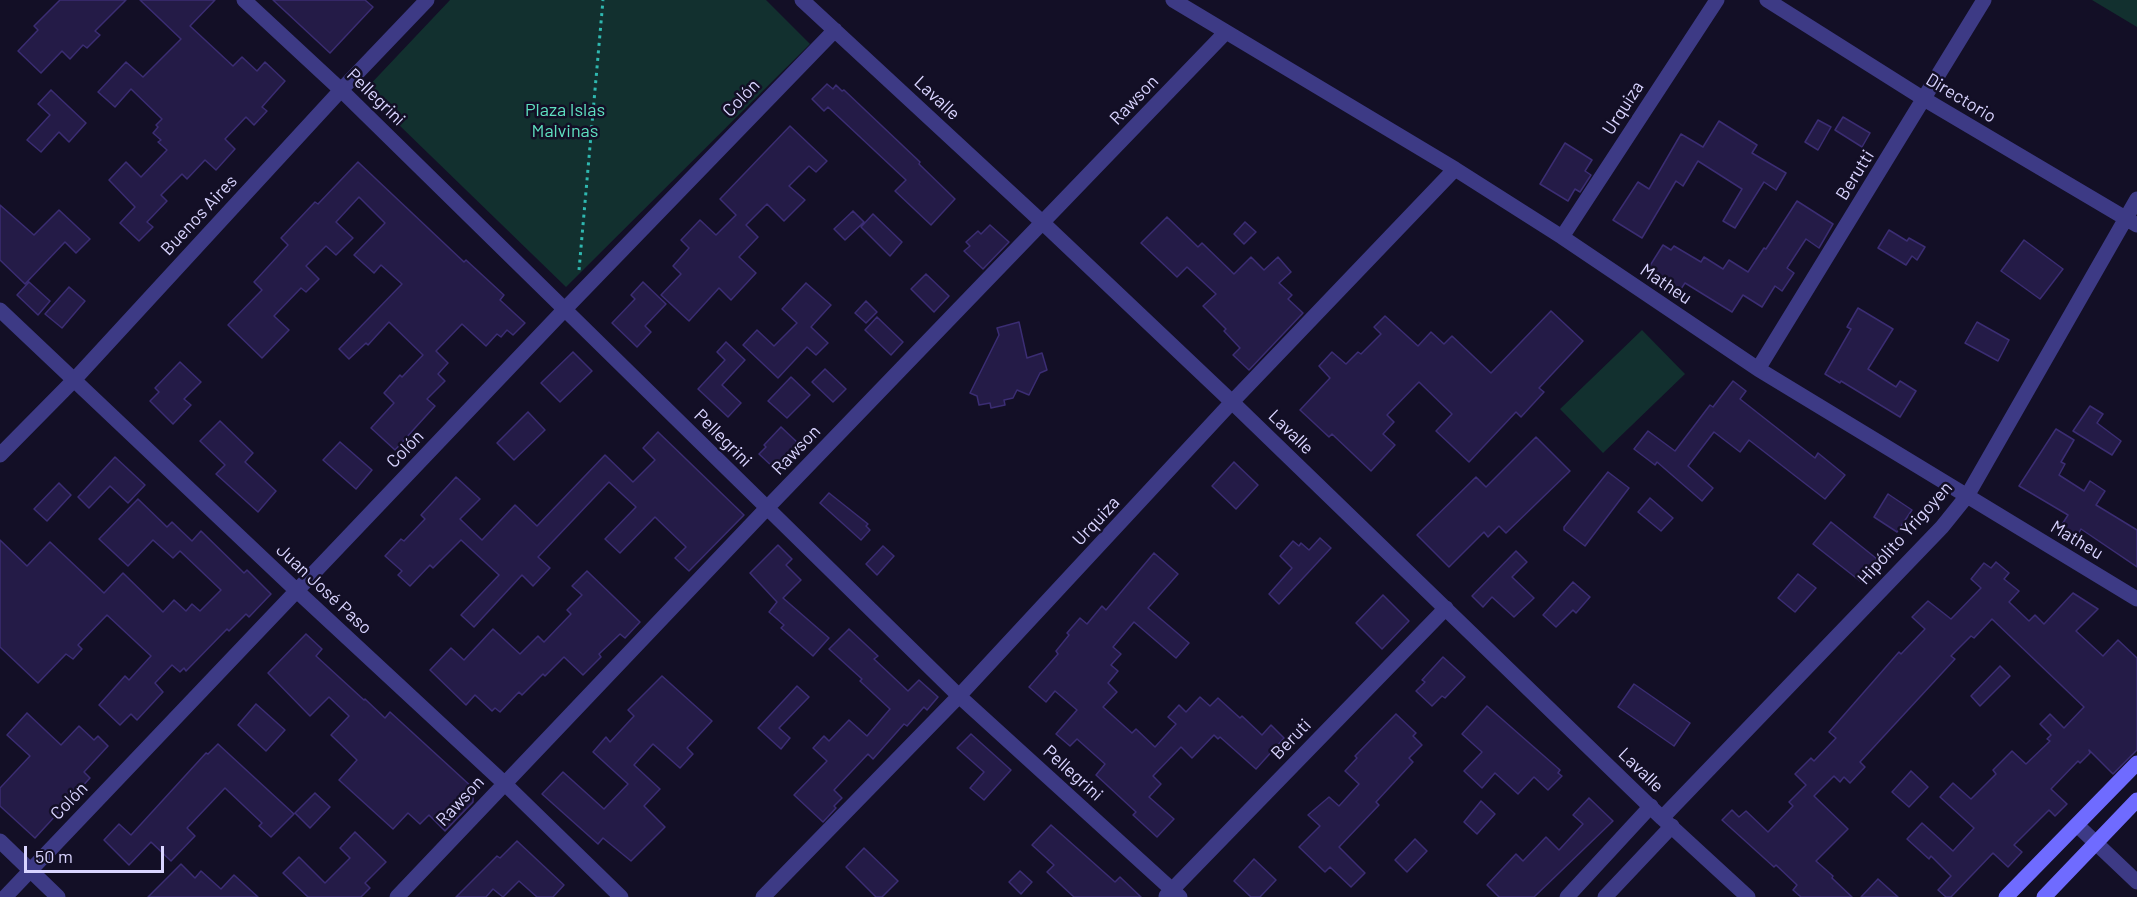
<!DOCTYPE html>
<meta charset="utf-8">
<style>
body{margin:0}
#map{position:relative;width:2137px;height:897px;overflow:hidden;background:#130f26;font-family:Barlow,sans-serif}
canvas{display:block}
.scale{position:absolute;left:24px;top:846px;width:140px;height:27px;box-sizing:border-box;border:3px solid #d9d4ff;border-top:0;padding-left:8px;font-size:18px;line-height:21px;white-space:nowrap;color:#d9d4ff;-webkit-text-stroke:4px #130f26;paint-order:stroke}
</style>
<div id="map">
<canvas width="2137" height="897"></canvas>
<div class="scale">50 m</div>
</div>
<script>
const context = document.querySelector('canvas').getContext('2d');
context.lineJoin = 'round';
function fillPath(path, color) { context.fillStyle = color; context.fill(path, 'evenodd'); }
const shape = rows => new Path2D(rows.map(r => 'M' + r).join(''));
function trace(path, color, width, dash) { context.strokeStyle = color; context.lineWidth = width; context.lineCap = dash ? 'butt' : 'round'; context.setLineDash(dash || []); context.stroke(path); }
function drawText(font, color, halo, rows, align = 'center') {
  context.font = font + ' Barlow,sans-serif'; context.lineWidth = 5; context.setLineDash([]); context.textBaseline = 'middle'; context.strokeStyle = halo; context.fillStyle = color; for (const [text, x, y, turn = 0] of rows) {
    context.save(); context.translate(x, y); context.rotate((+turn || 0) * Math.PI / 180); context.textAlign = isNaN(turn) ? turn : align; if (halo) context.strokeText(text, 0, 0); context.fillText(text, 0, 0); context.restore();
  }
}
const green = shape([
 [450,0,766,0,810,44,566,287,364,91],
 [2092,0,2137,0,2137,27],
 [1642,330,1685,374,1603,453,1560,409]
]);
const building = shape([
 [60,0,126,0,95,31,100,35,87,48,83,45,70,59,62,51,41,73,18,51,38,30,34,26,60,0],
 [140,0,215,0,190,26,233,66,242,57,257,71,265,62,285,81,262,107,267,111,254,125,246,117,225,139,235,149,216,170,205,160,187,179,182,174,161,195,167,201,147,222,153,227,139,241,120,223,135,207,109,180,126,162,141,177,167,150,158,142,161,140,153,133,158,127,156,125,162,119,131,89,115,107,98,92,126,62,143,77,181,39,140,0],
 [273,0,365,0,373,7,330,53,273,0],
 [827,84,833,89,836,85,842,91,844,90,920,162,919,164,955,199,931,225,895,191,906,180,828,107,824,111,812,99,827,84],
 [51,90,86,123,69,142,59,132,41,152,27,140,50,115,38,104,51,90],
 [1843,117,1870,133,1862,147,1835,130,1843,117],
 [1818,120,1831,127,1818,150,1805,142,1818,120],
 [1719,121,1757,145,1752,153,1786,173,1776,190,1764,182,1735,228,1723,221,1742,189,1698,161,1683,186,1676,181,1642,238,1613,220,1638,182,1649,189,1681,134,1703,147,1719,121],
 [790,126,827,161,816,172,809,166,789,186,805,200,784,221,767,204,746,225,758,237,739,257,756,273,731,300,719,288,689,321,661,295,681,274,673,266,689,248,681,240,700,220,716,235,736,215,720,199,790,126],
 [1565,143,1592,160,1585,171,1591,175,1580,192,1575,189,1568,201,1540,184,1565,143],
 [358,162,464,262,466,260,504,295,500,300,525,323,513,335,507,330,501,337,497,334,486,346,462,324,436,351,448,363,438,374,445,381,427,399,435,406,395,450,371,428,394,403,384,393,400,375,402,377,423,355,389,322,368,345,366,343,349,359,339,349,402,284,381,265,374,273,354,255,385,223,359,197,336,222,353,238,336,255,326,246,306,266,319,279,306,292,301,288,274,316,289,330,262,358,228,325,262,290,254,282,288,245,281,238,315,202,318,204,358,162],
 [1797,201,1833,224,1819,248,1806,239,1787,268,1794,273,1782,291,1775,286,1762,307,1743,295,1732,312,1685,283,1679,292,1646,272,1663,245,1671,250,1674,246,1701,262,1704,257,1723,269,1729,260,1748,272,1764,248,1766,249,1797,201],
 [0,205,34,235,59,210,90,239,76,253,65,242,25,284,0,260,0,205],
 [853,211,864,222,845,240,834,229,853,211],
 [873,214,902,242,890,256,861,227,873,214],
 [1167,217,1198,247,1202,243,1234,274,1251,257,1264,270,1278,257,1291,272,1279,283,1292,295,1288,299,1303,313,1249,370,1233,355,1240,348,1224,331,1226,329,1203,306,1216,294,1187,267,1177,277,1141,243,1167,217],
 [1245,222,1256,232,1244,244,1234,234,1245,222],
 [990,225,1009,242,983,269,964,251,970,246,966,242,978,231,981,234,990,225],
 [1889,230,1907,241,1909,238,1925,247,1917,260,1912,256,1906,265,1878,248,1889,230],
 [2024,240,2063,269,2040,299,2001,271,2024,240],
 [926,274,949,296,934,312,911,289,926,274],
 [29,282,50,301,38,315,17,295,29,282],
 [643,282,666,304,645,326,651,332,637,347,612,323,635,299,631,295,643,282],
 [806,283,831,305,811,327,828,343,816,355,807,347,778,378,743,345,757,330,774,346,797,323,782,309,806,283],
 [69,287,85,301,62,328,45,314,69,287],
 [866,301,877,312,866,323,855,313,866,301],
 [1858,308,1893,329,1868,369,1896,387,1900,381,1916,391,1900,417,1841,381,1840,383,1825,374,1851,329,1847,327,1858,308],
 [1551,311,1583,341,1539,388,1544,392,1521,417,1516,412,1469,462,1436,431,1452,414,1419,382,1387,415,1394,422,1383,434,1395,445,1371,471,1332,434,1329,437,1300,410,1330,378,1319,366,1332,352,1346,364,1358,352,1361,354,1381,334,1374,327,1385,316,1418,346,1431,332,1444,344,1452,336,1491,373,1551,311],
 [877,317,903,342,891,355,865,330,877,317],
 [1019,322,1027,358,1042,353,1047,370,1040,373,1029,395,1017,390,1013,398,1004,400,1005,405,991,408,990,403,979,405,977,396,970,393,999,335,997,328,1019,322],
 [1977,322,2009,340,1998,361,1965,343,1977,322],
 [726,342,745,360,722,385,741,403,728,417,698,389,725,360,717,352,726,342],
 [573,352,592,371,560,402,541,383,573,352],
 [180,362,201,382,184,399,191,405,173,424,150,401,159,392,155,388,180,362],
 [825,369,846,389,833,402,812,382,825,369],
 [791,377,810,395,787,418,768,401,791,377],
 [1733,381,1746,391,1740,399,1815,458,1818,453,1845,475,1825,499,1749,440,1740,452,1714,432,1688,466,1713,488,1702,501,1657,462,1655,465,1634,449,1648,431,1675,451,1710,405,1713,407,1733,381],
 [2090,406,2103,414,2097,423,2121,441,2112,455,2073,431,2090,406],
 [528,412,545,430,514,460,497,443,528,412],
 [220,421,253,453,245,462,276,491,258,512,216,474,225,465,200,441,220,421],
 [781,427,798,443,774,468,759,454,766,447,764,445,781,427],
 [2056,429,2074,440,2061,462,2065,464,2059,475,2084,491,2090,481,2105,491,2096,505,2137,530,2137,567,2081,529,2077,536,2061,526,2068,515,2019,486,2056,429],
 [658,432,744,515,689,571,675,558,686,547,655,517,620,553,605,539,636,507,609,482,538,557,550,568,533,586,522,575,474,627,461,615,499,575,461,540,433,568,430,565,410,586,398,575,402,571,385,556,401,539,404,541,425,519,421,515,456,477,480,499,460,519,482,540,515,505,537,526,605,455,633,482,655,460,643,448,658,432],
 [1536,437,1570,471,1506,533,1499,526,1488,537,1484,532,1449,567,1417,535,1476,477,1486,487,1536,437],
 [340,442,372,470,356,489,323,460,340,442],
 [115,457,145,485,128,503,110,486,89,508,78,497,115,457],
 [1234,462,1258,485,1236,509,1212,486,1234,462],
 [1608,472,1629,488,1585,546,1564,530,1564,527,1608,472],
 [59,483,71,495,47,521,34,509,59,483],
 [829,493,868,524,866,526,870,530,861,540,820,503,829,493],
 [1888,494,1912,510,1897,532,1874,517,1888,494],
 [1650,498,1673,518,1661,531,1638,512,1650,498],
 [138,499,167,527,172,522,192,541,201,531,244,573,247,570,271,594,249,617,246,614,229,631,227,629,186,671,184,668,180,672,172,665,155,683,163,692,137,720,131,714,120,725,99,705,125,676,129,680,151,656,107,615,78,645,82,649,73,659,66,654,38,683,0,647,0,540,27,566,50,542,104,593,123,573,163,612,174,600,186,611,192,604,200,611,221,590,180,551,173,558,153,540,128,566,99,539,138,499],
 [1831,522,1877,559,1860,581,1813,544,1831,522],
 [1320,538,1331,548,1279,604,1269,594,1292,568,1280,556,1293,541,1299,546,1301,543,1309,550,1320,538],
 [778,545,792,559,786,565,801,580,783,598,829,638,813,656,781,628,784,625,769,612,777,602,750,573,778,545],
 [883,546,894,556,877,575,866,564,883,546],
 [1516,551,1527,562,1512,577,1534,598,1514,617,1492,597,1483,607,1472,596,1516,551],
 [1154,553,1178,574,1148,608,1189,643,1176,658,1134,622,1113,647,1121,654,1111,665,1118,671,1108,683,1117,692,1103,707,1132,733,1136,729,1155,747,1176,724,1168,717,1179,705,1186,712,1200,697,1210,706,1218,698,1240,718,1242,716,1262,735,1271,725,1284,738,1256,769,1220,737,1218,739,1214,735,1192,758,1181,747,1153,776,1161,784,1149,797,1174,819,1157,837,1133,815,1136,812,1096,775,1105,764,1077,739,1070,746,1056,734,1077,710,1055,691,1046,702,1029,687,1058,654,1056,651,1069,635,1067,633,1080,618,1087,624,1102,606,1106,610,1154,553],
 [1996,562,2009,573,2004,579,2019,591,2009,602,2029,621,2035,615,2044,624,2073,593,2098,609,2076,631,2103,656,2118,640,2137,658,2137,750,2113,774,2089,750,2090,753,2080,763,2078,761,2051,789,2067,804,2055,816,2049,810,2014,845,2022,852,2008,867,1993,853,1951,897,1946,897,1938,890,1951,876,1931,856,1929,859,1907,839,1922,823,1953,851,1974,828,1940,797,1953,783,1971,799,1996,774,1993,770,2012,751,2026,764,2050,741,2047,739,2051,735,2040,724,2050,714,2064,728,2084,707,1992,619,1974,638,1971,636,1951,656,1955,659,1860,762,1865,767,1850,783,1844,777,1840,782,1834,776,1814,796,1848,829,1816,861,1833,876,1832,878,1852,897,1801,897,1793,890,1797,885,1776,865,1774,867,1722,820,1732,810,1739,817,1746,811,1768,832,1793,806,1789,802,1806,785,1795,774,1811,758,1814,761,1836,738,1829,732,1899,652,1901,654,1925,629,1912,617,1928,601,1951,619,1981,588,1971,579,1984,563,1991,568,1996,562],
 [587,571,640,622,625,638,620,634,599,654,601,657,583,675,564,657,545,676,543,674,522,695,519,692,500,712,495,708,492,711,475,695,466,705,430,670,451,648,464,660,493,629,520,654,538,636,544,642,571,614,567,610,582,595,572,586,587,571],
 [1798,574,1816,588,1795,612,1778,598,1798,574],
 [1573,582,1590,597,1576,613,1573,610,1556,627,1543,615,1573,582],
 [1383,595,1409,621,1382,649,1356,623,1383,595],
 [849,629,878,656,874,659,908,691,919,680,938,697,927,710,924,707,907,726,904,724,873,759,868,754,834,790,842,798,834,806,836,808,823,822,794,795,827,761,813,748,824,736,829,741,849,720,867,736,890,709,860,681,862,679,829,649,849,629],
 [306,634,322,649,316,656,364,700,365,699,385,718,390,712,473,788,473,802,445,831,429,815,420,824,408,813,393,829,339,780,357,760,331,735,349,716,329,697,310,716,268,673,306,634],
 [1443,657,1465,677,1445,698,1442,696,1432,706,1416,691,1425,682,1422,680,1443,657],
 [2000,666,2010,676,1980,706,1971,696,2000,666],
 [662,676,712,721,687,748,693,754,680,768,653,744,634,765,660,789,644,806,665,827,631,861,603,838,598,844,542,794,563,772,604,809,628,784,593,752,606,737,610,742,634,716,628,710,662,676],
 [1634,684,1690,723,1674,746,1618,707,1634,684],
 [797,686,809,697,779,728,790,738,781,749,758,728,797,686],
 [256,704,285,730,266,751,238,725,256,704],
 [1487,706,1560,770,1558,773,1562,776,1548,790,1534,777,1518,794,1495,773,1482,788,1464,771,1482,752,1462,734,1487,706],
 [27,713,61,745,79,726,94,740,98,736,108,746,84,772,90,778,35,838,0,806,0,788,30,756,7,735,27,713],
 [1396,714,1416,733,1413,736,1422,745,1409,758,1413,762,1376,802,1379,805,1339,847,1365,873,1351,887,1330,867,1325,872,1299,847,1320,826,1308,815,1329,797,1339,806,1359,784,1345,771,1357,758,1355,756,1396,714],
 [971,734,1011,770,984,800,970,788,984,772,957,748,971,734],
 [218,744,294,814,271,837,259,826,262,823,225,788,187,828,195,836,171,861,151,842,129,865,104,840,119,824,131,835,206,753,208,754,218,744],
 [1911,771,1928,787,1909,807,1892,792,1911,771],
 [315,793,330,807,310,828,295,813,315,793],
 [1589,798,1613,821,1534,897,1499,897,1487,885,1516,854,1523,861,1546,837,1559,850,1583,824,1573,815,1589,798],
 [1481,801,1495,814,1477,834,1464,822,1481,801],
 [1051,825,1115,882,1120,877,1141,897,1074,897,1047,872,1054,865,1032,845,1051,825],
 [355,832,386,862,365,883,370,888,361,897,308,897,283,873,299,857,325,883,350,858,340,848,355,832],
 [1415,839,1427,851,1407,872,1395,860,1415,839],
 [517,841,564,885,553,897,537,897,519,881,503,897,493,889,486,897,456,897,497,856,500,858,517,841],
 [864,848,898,881,882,897,876,897,846,867,864,848],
 [1254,859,1276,880,1260,897,1251,897,1234,881,1254,859],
 [181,864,195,878,201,871,221,889,234,875,258,897,148,897,181,864],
 [1020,871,1032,882,1021,894,1009,882,1020,871],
 [1878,879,1898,897,1861,897,1878,879]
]);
const path = shape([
 [579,270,603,0]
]);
const minor = shape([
 [244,0,341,90,959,696,1180,897],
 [802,0,1043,223,1232,402,1662,818,1748,897],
 [1173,0,1455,169,1562,237,1758,369,2137,599],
 [1767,0,1924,99,2137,225],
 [1562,237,1717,0],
 [0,310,297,591,504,783,621,897],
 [1758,369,1984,0],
 [0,455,74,380,341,90,427,0],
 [1662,818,1942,527,1967,496,2137,199],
 [2077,825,2137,882],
 [0,841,58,897],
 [1166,896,1446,608],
 [5,897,565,309,835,30],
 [397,897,766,509,1226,32],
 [763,897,959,696,1232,402,1455,169],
 [1567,897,1651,806],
 [1605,897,1672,826]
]);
const secondary = shape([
 [2006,897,2137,763],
 [2044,897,2137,800]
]);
const streetNames = [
 ["Pellegrini",376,97,44],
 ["Colón",741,98,-46],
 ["Lavalle",937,98,43],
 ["Directorio",1961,98,31],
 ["Rawson",1134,100,-46],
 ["Urquiza",1623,108,-57],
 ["Berutti",1855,175,-58],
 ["Buenos Aires",199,215,-47],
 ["Matheu",1666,284,34],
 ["Lavalle",1291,432,44],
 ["Pellegrini",723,438,45],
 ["Colón",405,449,-46],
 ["Rawson",796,450,-46],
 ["Urquiza",1096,521,-47],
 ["Hipólito Yrigoyen",1905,533,-48],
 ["Matheu",2077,540,31],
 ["Juan José Paso",324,589,43],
 ["Beruti",1291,739,-46],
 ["Lavalle",1641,770,44],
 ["Pellegrini",1073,773,42],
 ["Colón",69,801,-46],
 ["Rawson",460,801,-47]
];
const parkNames = [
 ["Plaza Islas",565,110],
 ["Malvinas",565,131]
];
fillPath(green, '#12302f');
fillPath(building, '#241b47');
trace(building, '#3b2d73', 1.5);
trace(path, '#2fb8b0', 3, [3, 4.5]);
trace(minor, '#3d3a85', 15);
trace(secondary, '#6f6bff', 15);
drawText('18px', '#d9d4ff', '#130f26', streetNames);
drawText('18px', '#5fe0c0', '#130f26', parkNames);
</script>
